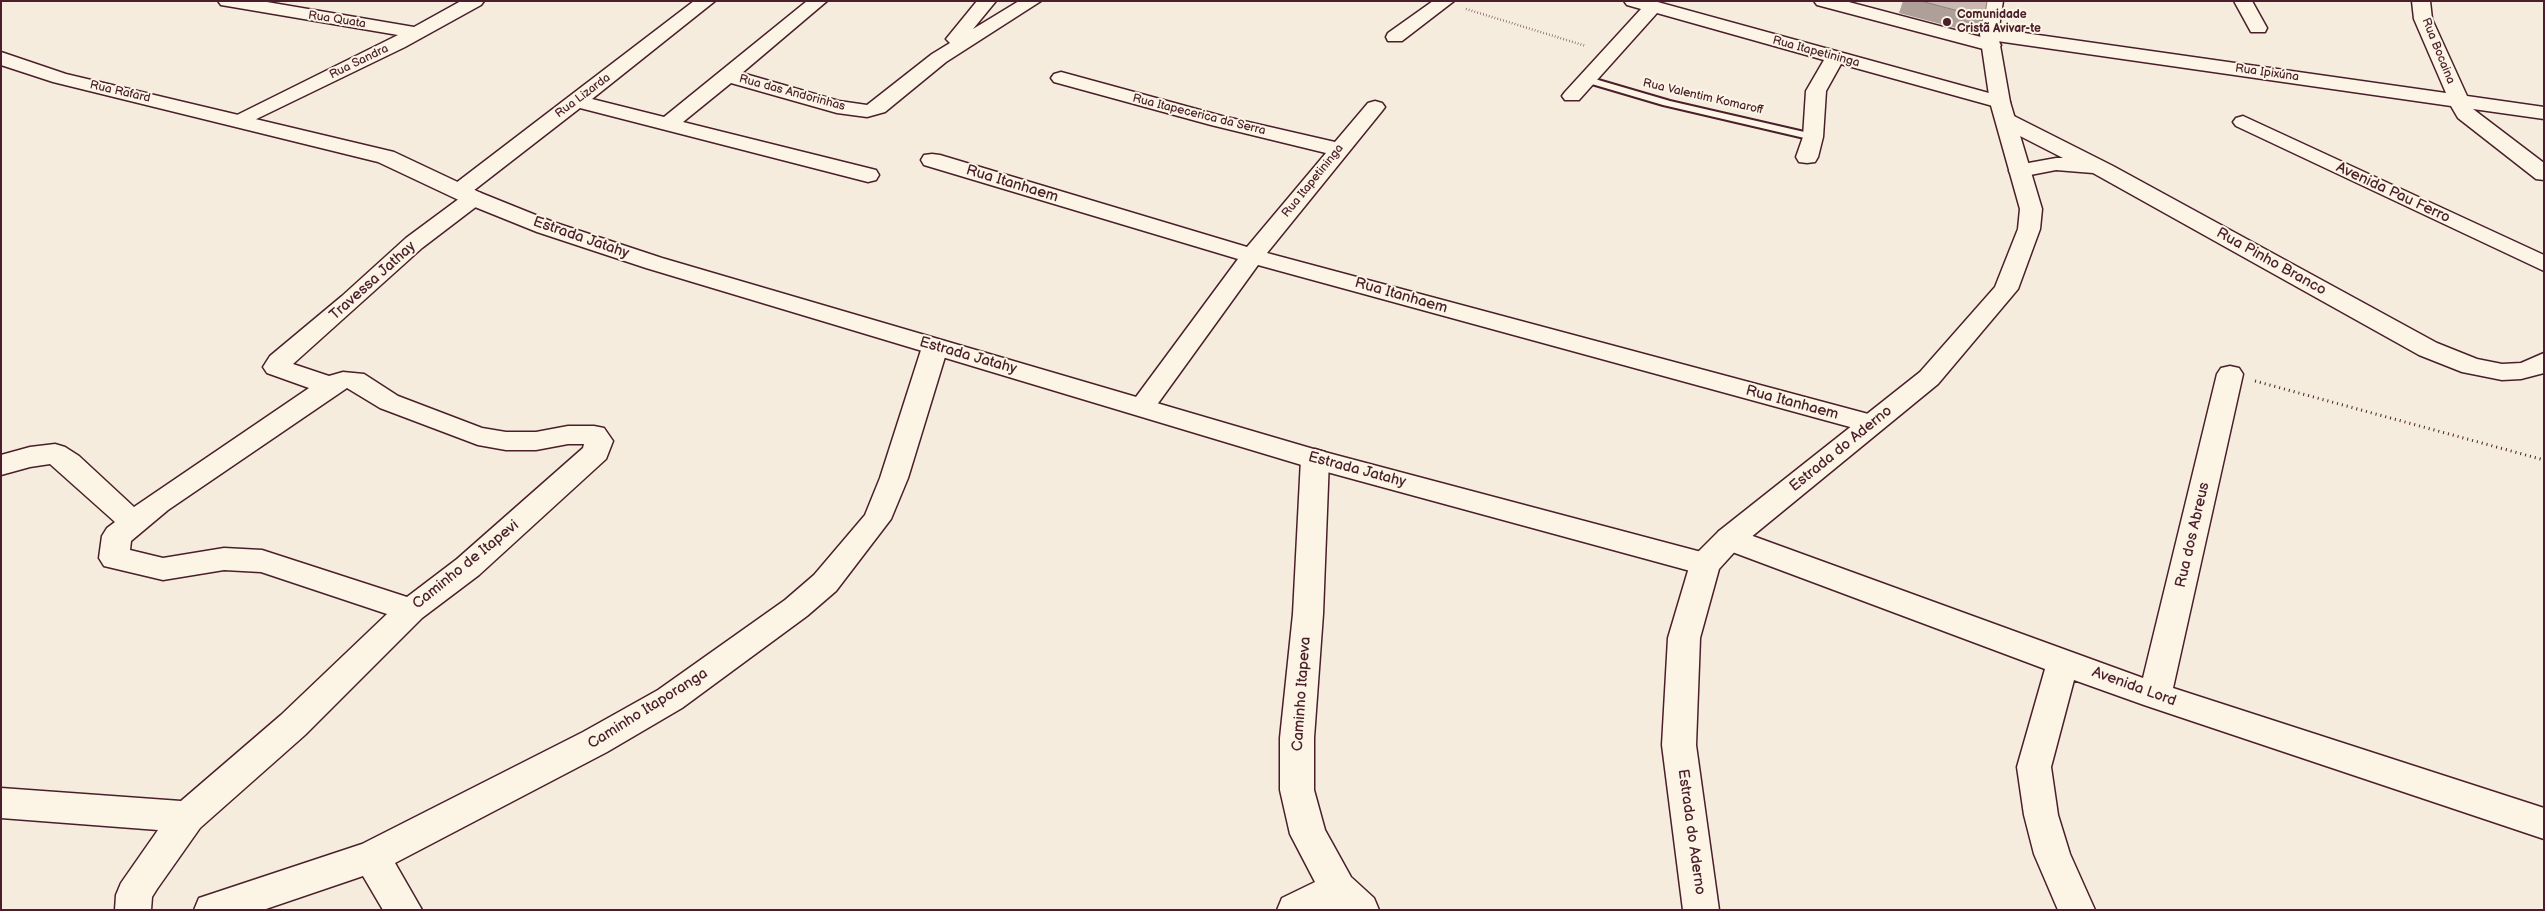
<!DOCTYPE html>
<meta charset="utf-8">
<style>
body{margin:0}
#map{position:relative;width:2545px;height:911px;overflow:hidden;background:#f5ecde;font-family:"Balsamiq Sans",sans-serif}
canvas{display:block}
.frame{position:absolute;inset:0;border:2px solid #4a1f2b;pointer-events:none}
</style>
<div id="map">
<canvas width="2545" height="911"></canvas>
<div class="frame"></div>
</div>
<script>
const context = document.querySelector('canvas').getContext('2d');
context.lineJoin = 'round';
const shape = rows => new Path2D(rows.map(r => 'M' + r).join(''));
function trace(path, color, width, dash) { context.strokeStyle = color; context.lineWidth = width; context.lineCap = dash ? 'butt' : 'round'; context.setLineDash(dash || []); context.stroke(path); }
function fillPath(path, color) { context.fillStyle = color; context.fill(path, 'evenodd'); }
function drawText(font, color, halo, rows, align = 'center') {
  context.font = font + ' "Balsamiq Sans",sans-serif'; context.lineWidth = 4; context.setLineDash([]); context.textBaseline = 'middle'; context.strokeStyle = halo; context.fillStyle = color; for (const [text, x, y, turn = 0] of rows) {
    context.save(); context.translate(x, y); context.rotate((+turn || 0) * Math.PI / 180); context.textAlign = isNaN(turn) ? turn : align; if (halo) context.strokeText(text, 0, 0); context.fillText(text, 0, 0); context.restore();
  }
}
const pathFar1 = shape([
 [1466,9,1586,46]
]);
const path = shape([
 [2255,381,2544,460]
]);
const service = shape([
 [1588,77,1670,101,1813,134,1818,137,1813,140,1663,105,1585,82,1583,80,1588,77]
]);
const minor = shape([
 [218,1,261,1,414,27,461,1,484,1,481,5,405,47,242,126,235,124,232,120,235,116,398,35,227,6,221,5,218,1],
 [694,1,715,1,592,99,664,117,807,1,827,1,742,73,839,101,867,105,932,54,950,43,946,39,977,1,996,1,973,29,1019,1,1041,1,946,62,885,112,867,117,837,113,731,83,683,122,876,170,879,175,876,180,868,182,580,108,473,191,481,193,484,198,481,203,422,248,293,364,329,376,343,372,364,374,398,396,482,428,506,432,536,432,568,426,594,426,604,428,613,441,606,459,479,575,422,618,305,735,200,828,157,889,152,897,151,910,115,910,116,895,121,883,158,830,1,818,1,788,181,801,281,715,387,614,261,572,224,570,163,580,104,566,99,558,102,536,107,528,115,522,50,464,30,467,1,475,1,455,30,447,55,444,65,447,79,456,134,507,309,388,267,373,263,367,270,356,342,296,406,238,460,198,452,196,449,191,452,186,694,1],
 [347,388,380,408,478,445,506,450,536,450,568,444,584,444,583,448,457,559,407,597,262,550,224,548,163,558,130,550,131,541,168,510,347,388],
 [1433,1,1454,1,1402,41,1388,41,1386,37,1388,33,1433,1],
 [1624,1,1654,1,2007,98,2010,102,2007,106,2000,108,1841,64,1826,91,1823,137,1818,157,1815,162,1807,163,1799,162,1796,157,1803,137,1806,91,1824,60,1657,13,1579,100,1565,100,1562,96,1565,92,1641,9,1627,5,1624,1],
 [1814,1,1845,1,1981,37,1980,34,1982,30,1989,28,2446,93,2414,19,2412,1,2430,1,2432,19,2467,96,2544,107,2544,119,2473,109,2544,163,2544,180,2536,179,2458,118,2451,106,1997,41,2001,45,1998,49,1991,51,1817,5,1814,1],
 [2234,1,2252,1,2267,28,2265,32,2251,32,2234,1],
 [1061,72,1222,116,1335,142,1368,103,1375,101,1382,103,1385,107,1382,111,1267,253,1872,415,1881,418,1885,424,1881,430,1872,433,1258,265,1151,413,1142,416,1133,413,1129,407,1133,401,1238,259,924,165,921,160,924,155,932,154,940,155,1247,247,1326,153,1211,125,1054,82,1051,78,1054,74,1061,72],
 [2006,112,2113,166,2437,343,2477,359,2502,364,2521,363,2544,353,2544,373,2521,379,2502,380,2462,372,2419,355,2093,173,2056,170,2020,177,2012,176,2009,171,2012,166,2056,158,2063,158,2020,136,1999,122,1996,118,1999,114,2006,112],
 [2243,116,2544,255,2544,271,2236,126,2233,122,2236,118,2243,116],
 [935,339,944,341,948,347,908,478,891,519,836,591,807,616,682,708,607,752,395,863,422,910,383,910,363,876,263,910,194,910,199,898,362,844,583,732,658,690,785,600,814,575,865,515,880,478,922,347,926,341,935,339],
 [2230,366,2239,368,2243,374,2173,688,2544,808,2544,839,2144,705,2074,680,2051,767,2058,815,2070,854,2095,910,2058,910,2034,854,2024,815,2017,767,2045,669,1719,547,1714,539,1719,531,1729,528,1739,531,2143,678,2217,374,2221,368,2230,366],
 [1315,449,1325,452,1329,459,1323,614,1314,738,1314,790,1325,830,1351,877,1374,898,1379,910,1277,910,1282,898,1315,882,1290,834,1280,790,1280,738,1293,614,1301,459,1305,452,1315,449]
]);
const tertiary = shape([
 [1,52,66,74,394,152,481,193,553,222,662,258,1317,450,1705,553,1716,556,1720,564,1716,572,1705,575,1305,466,646,268,537,232,465,203,378,162,53,82,1,65,1,52]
]);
const secondary = shape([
 [1985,1,2003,1,1998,34,2010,102,2042,209,2040,229,2018,289,1938,384,1739,547,1719,569,1700,638,1696,745,1719,910,1683,910,1662,745,1668,638,1690,564,1694,556,1719,531,1920,372,1995,287,2018,229,2020,209,1990,102,1980,34,1985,1]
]);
const wall = shape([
 [1903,1,1987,1,1979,31,1975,33,1899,13]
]);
const shadedWall = shape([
 [1985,15,1979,31,1975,33,1981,17]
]);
const building = shape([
 [1921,1,1987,1,1985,15,1981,17,1921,1]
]);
const markers = [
 [1947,22,5,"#4a1f2b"]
];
const farPoinames = [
 ["Comunidade",1957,15],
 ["Cristã Avivar-te",1957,29]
];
const farStreetnames = [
 ["Rua Quata",337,20,9],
 ["Rua Bocaina",2438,51,68],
 ["Rua Itapetininga",1816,52,15],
 ["Rua Sandra",359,62,-26],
 ["Rua Ipixúna",2267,73,8],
 ["Rua Rafard",120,92,13],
 ["Rua das Andorinhas",792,93,15],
 ["Rua Lizarda",583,96,-37],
 ["Rua Valentim Komaroff",1703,97,13],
 ["Rua Itapecerica da Serra",1199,115,14],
 ["Rua Itapetininga",1313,181,-51]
];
const streetNames = [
 ["Rua Itanhaem",1012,184,17],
 ["Avenida Pau Ferro",2393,193,25],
 ["Estrada Jatahy",581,238,19],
 ["Rua Pinho Branco",2271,262,29],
 ["Travessa Jathay",373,281,-42],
 ["Rua Itanhaem",1401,296,16],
 ["Estrada Jatahy",968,356,16],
 ["Rua Itanhaem",1792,403,15],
 ["Estrada do Aderno",1841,449,-39],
 ["Estrada Jatahy",1357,470,15],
 ["Rua dos Abreus",2193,535,-77],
 ["Caminho de Itapevi",466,565,-39],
 ["Avenida Lord",2134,687,20],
 ["Caminho Itapeva",1302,694,-86],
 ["Caminho Itaporanga",648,709,-32],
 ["Estrada do Aderno",1691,832,82]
];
trace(service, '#4a1f2b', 4);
trace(minor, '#4a1f2b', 3);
trace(tertiary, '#4a1f2b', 3);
trace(secondary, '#4a1f2b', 3);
trace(pathFar1, '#4a1f2b', 2.5, [0.5, 2.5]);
trace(path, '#4a1f2b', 3, [1, 4]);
fillPath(service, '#fcf5e5');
fillPath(minor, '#fcf5e5');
fillPath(tertiary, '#fcf5e5');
fillPath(secondary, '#fcf5e5');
fillPath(wall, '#ae9f98');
fillPath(shadedWall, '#8d827c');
fillPath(building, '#cab9b1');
trace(building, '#8d827c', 1);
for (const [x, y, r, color] of markers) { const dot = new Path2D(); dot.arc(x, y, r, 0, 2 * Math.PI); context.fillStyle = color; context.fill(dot); trace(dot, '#fcf5e5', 2); }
drawText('bold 12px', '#4a1f2b', '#fcf5e5', farPoinames, 'left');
drawText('12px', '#4a1f2b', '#fcf5e5', farStreetnames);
drawText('15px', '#4a1f2b', '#fcf5e5', streetNames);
</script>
